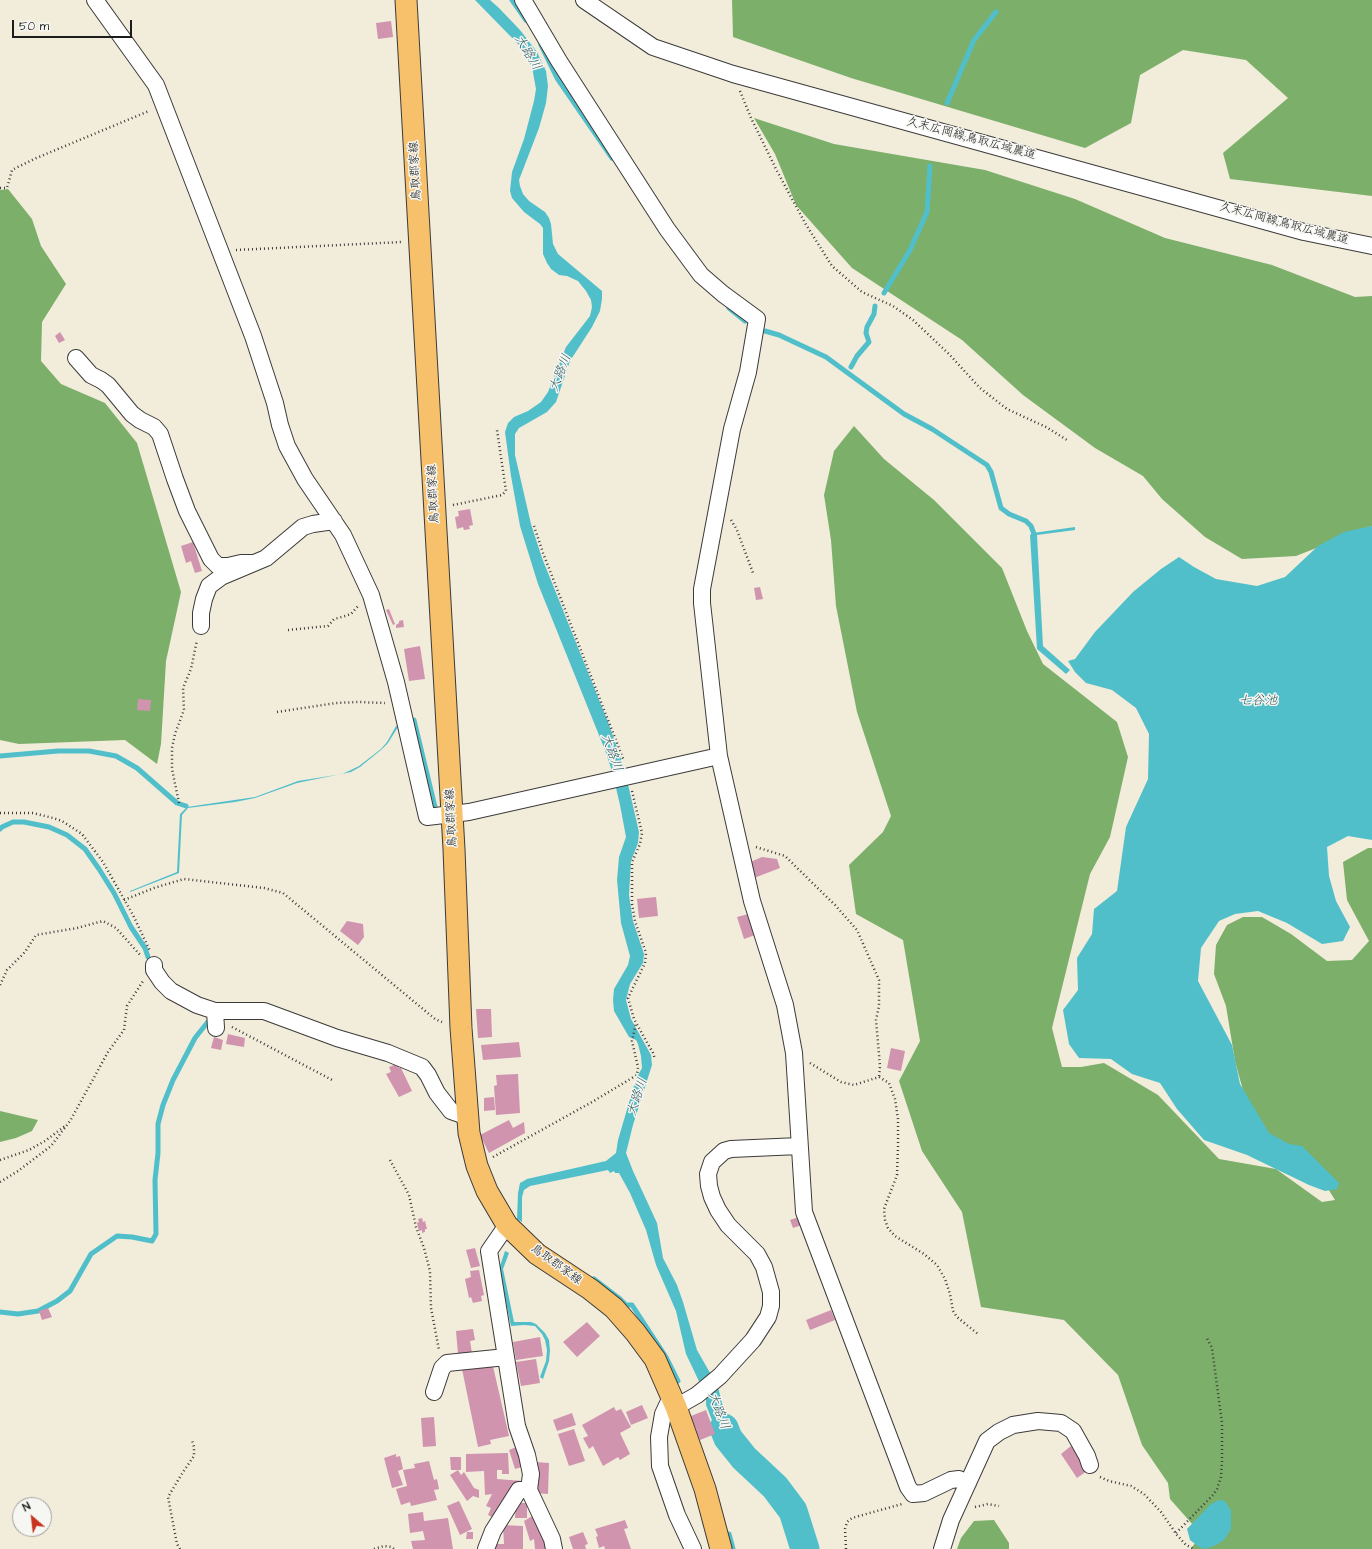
<!DOCTYPE html>
<meta charset="utf-8">
<style>
body{margin:0}
#map{position:relative;width:1372px;height:1549px;overflow:hidden;background:#f2ecdb;font-family:"Architects Daughter",sans-serif}
canvas{display:block}
.north{position:absolute;left:12px;top:1497px;width:40px;height:40px;box-sizing:border-box;background:#f6f6f2;border:1px solid #9f9f9c;border-radius:50%;rotate:332deg;font-size:11px;font-weight:700;line-height:16px;text-align:center;color:#1c1c1c}
.north::after{content:'';display:block;margin:auto;width:14px;height:18px;background:#c8321e;clip-path:polygon(50% 0,100% 100%,50% 72%,0 100%)}
.scale{position:absolute;left:12px;top:20px;width:120px;height:18px;box-sizing:border-box;border:2px solid #1c1c1c;border-top:0;padding-left:5px;font-size:12px;line-height:14px;white-space:nowrap;color:#1c1c1c;-webkit-text-stroke:3px #f6f6f2;paint-order:stroke}
</style>
<div id="map">
<canvas width="1372" height="1549"></canvas>
<div class="north">N</div>
<div class="scale">50 m</div>
</div>
<script>
const context = document.querySelector('canvas').getContext('2d');
context.lineJoin = 'round';
function fillPath(path, color) { context.fillStyle = color; context.fill(path, 'evenodd'); }
const shape = rows => new Path2D(rows.map(r => 'M' + r).join(''));
function trace(path, color, width, dash) { context.strokeStyle = color; context.lineWidth = width; context.lineCap = dash ? 'butt' : 'round'; context.setLineDash(dash || []); context.stroke(path); }
function drawText(font, color, halo, rows, align = 'center') {
  context.font = font + ' "Architects Daughter","Klee One",sans-serif'; context.lineWidth = 3; context.setLineDash([]); context.textBaseline = 'middle'; context.strokeStyle = halo; context.fillStyle = color; for (const [text, x, y, turn = 0] of rows) {
    context.save(); context.translate(x, y); context.rotate((+turn || 0) * Math.PI / 180); context.textAlign = isNaN(turn) ? turn : align; if (halo) context.strokeText(text, 0, 0); context.fillText(text, 0, 0); context.restore();
  }
}
const forest = shape([
 [732,0,1372,0,1372,196,1230,179,1223,153,1288,98,1246,60,1183,50,1140,75,1131,123,1085,148,851,78,733,37],
 [754,118,834,144,985,170,1075,199,1165,238,1272,265,1355,297,1372,296,1372,526,1296,556,1242,559,1205,537,1162,499,1143,476,1095,448,1023,395,962,340,852,268,796,205,775,154],
 [8,189,32,219,41,246,66,284,42,322,41,361,61,384,105,403,137,443,181,592,166,661,161,744,157,764,125,740,19,744,0,740,0,190],
 [854,426,884,459,934,500,1002,568,1027,631,1043,664,1117,722,1128,757,1110,837,1090,874,1052,1028,1062,1067,1081,1067,1104,1063,1158,1095,1219,1159,1276,1169,1322,1202,1335,1200,1319,1174,1282,1156,1250,1116,1235,1061,1226,1006,1214,974,1216,945,1227,925,1243,917,1262,917,1291,934,1327,961,1352,960,1369,941,1347,900,1343,862,1368,848,1372,848,1372,1549,1191,1549,1197,1540,1193,1525,1170,1499,1168,1483,1142,1445,1118,1375,1064,1320,981,1307,962,1212,922,1151,899,1081,920,1041,903,940,856,914,849,865,883,832,891,816,857,712,836,606,831,540,824,495,834,451],
 [0,1111,38,1120,32,1131,16,1138,0,1142],
 [994,1520,1009,1543,1009,1549,957,1549,961,1538,974,1521]
]);
const water = shape([
 [475,0,490,0,499,8,520,30,537,52,546,71,548,86,546,103,539,128,519,180,520,186,523,194,529,201,545,212,549,218,551,224,553,244,558,254,602,291,602,299,600,311,592,327,570,361,556,402,547,412,519,428,515,434,515,455,531,524,542,558,608,722,624,767,639,832,638,843,631,861,629,895,633,921,644,954,643,963,630,984,626,1000,631,1019,651,1055,652,1065,633,1125,626,1153,633,1171,657,1223,663,1258,677,1285,683,1302,697,1350,718,1387,722,1403,737,1443,749,1456,744,1466,726,1448,717,1433,706,1405,706,1396,686,1354,676,1311,656,1265,646,1230,630,1193,619,1173,615,1173,614,1171,610,1173,608,1170,530,1186,524,1190,522,1197,522,1222,517,1219,518,1193,520,1183,527,1179,606,1161,616,1153,618,1140,636,1079,642,1068,641,1056,638,1044,636,1040,629,1037,614,1011,613,1000,614,989,628,965,630,956,621,923,617,880,619,857,626,837,620,805,612,771,605,750,538,584,520,526,511,476,505,432,508,423,514,417,528,411,541,402,548,392,566,347,590,316,592,307,591,300,586,291,578,281,567,276,559,275,551,269,547,263,543,254,543,228,540,224,524,212,512,198,510,191,512,172,524,139,534,101,536,89,532,67,519,45],
 [1372,526,1372,840,1348,836,1327,847,1329,876,1336,901,1350,927,1343,941,1322,944,1287,923,1258,911,1235,914,1219,921,1201,948,1198,981,1232,1045,1240,1084,1269,1133,1289,1144,1302,1146,1339,1183,1337,1189,1325,1191,1309,1185,1247,1155,1204,1140,1177,1109,1160,1083,1132,1074,1111,1059,1079,1058,1069,1044,1063,1010,1078,990,1077,958,1092,934,1094,909,1117,891,1126,827,1148,779,1149,734,1136,708,1112,690,1086,683,1075,672,1068,661,1075,659,1095,632,1133,592,1161,569,1179,557,1194,567,1216,579,1257,586,1285,577,1318,546,1344,532],
 [1075,527,1075,530,1037,535,1043,646,1070,670,1066,674,1037,649,1030,535,1033,533],
 [396,726,398,727,388,743,381,750,360,767,351,772,297,783,255,798,235,802,188,808,182,815,179,873,130,892,130,891,177,872,180,814,187,807,255,797,298,781,342,774,351,770,359,766,381,749,387,742],
 [505,1251,509,1253,503,1269,514,1322,531,1322,536,1324,545,1333,549,1340,550,1351,549,1361,543,1379,540,1377,546,1361,547,1350,545,1340,542,1334,535,1326,524,1325,511,1326,499,1269],
 [1219,1500,1225,1501,1231,1511,1231,1529,1224,1540,1216,1545,1205,1549,1199,1547,1190,1540,1187,1529,1211,1504]
]);
const stream = shape([
 [512,0,526,20],
 [541,45,557,78,612,158],
 [947,103,974,40,996,12],
 [884,293,910,250,927,212,930,166],
 [729,308,745,321],
 [765,331,779,335,826,357,904,414,932,429,987,465,991,472,1001,508,1009,514,1026,521,1031,526,1034,534,1034,538],
 [851,367,857,356,869,342,866,333,867,327,874,314,875,306],
 [414,720,435,807],
 [0,756,58,751,89,751,116,756,137,768,177,803,186,806],
 [0,829,2,827,13,822,24,822,49,827,67,835,85,849,99,869,114,893,131,927,145,948,148,957],
 [594,1279,620,1299,626,1305,632,1305,666,1357,678,1381],
 [0,1312,18,1314,38,1311,57,1301,70,1291,91,1254,117,1236,132,1237,152,1241,156,1234,155,1180,158,1153,158,1124,163,1105,173,1080,195,1038,211,1018],
 [729,1534,733,1549]
]);
const river = shape([
 [724,1428,728,1438,744,1458,775,1487,793,1511,805,1549]
]);
const building = shape([
 [391,21,393,37,378,39,376,23],
 [60,332,65,340,59,343,55,336],
 [470,509,473,525,469,526,470,529,464,530,463,527,457,529,455,517,459,516,458,511],
 [193,542,202,571,195,573,191,561,186,563,181,546],
 [760,587,763,599,756,600,754,588],
 [389,609,395,624,393,625,386,610],
 [403,620,404,627,396,628,396,625,399,623,399,621],
 [420,646,425,679,409,681,404,649],
 [138,699,151,700,150,711,137,710],
 [762,857,777,859,780,868,754,878,748,863],
 [656,897,658,916,639,918,637,899],
 [752,913,755,935,744,939,737,917],
 [347,921,363,924,364,937,358,945,340,931],
 [476,1009,491,1009,492,1037,478,1038],
 [228,1034,245,1038,244,1047,226,1044],
 [214,1037,223,1040,221,1050,211,1048],
 [519,1042,521,1057,483,1060,481,1045],
 [891,1048,905,1051,901,1071,887,1068],
 [397,1064,399,1068,401,1068,412,1091,399,1097,386,1074,391,1072,389,1067],
 [518,1074,520,1113,496,1115,494,1086,497,1085,496,1075],
 [494,1097,495,1110,484,1111,484,1098],
 [509,1120,513,1128,524,1122,525,1133,489,1153,480,1135],
 [799,1217,802,1225,793,1228,790,1220],
 [422,1218,423,1222,425,1221,427,1229,425,1229,425,1232,422,1233,422,1230,419,1231,417,1223,419,1222,418,1219],
 [475,1248,480,1266,471,1268,466,1250],
 [479,1270,484,1295,481,1296,482,1301,473,1303,471,1297,469,1298,465,1279,471,1277,470,1271],
 [48,1308,52,1317,42,1320,39,1311],
 [831,1310,835,1320,810,1330,806,1320],
 [587,1322,600,1336,577,1357,563,1342],
 [473,1329,475,1340,470,1341,472,1353,458,1354,456,1331],
 [540,1337,543,1356,516,1360,513,1342],
 [536,1359,540,1383,521,1386,516,1362],
 [492,1362,509,1436,490,1440,491,1444,478,1447,462,1369],
 [642,1405,648,1418,631,1425,626,1412],
 [614,1407,616,1411,621,1409,631,1427,620,1433,630,1454,620,1460,618,1457,603,1466,593,1446,589,1449,583,1438,588,1436,582,1425],
 [706,1410,715,1434,700,1440,691,1416],
 [572,1413,576,1425,557,1431,553,1420],
 [434,1417,436,1446,423,1447,421,1418],
 [574,1429,585,1461,569,1466,558,1434],
 [519,1446,525,1466,515,1469,509,1450],
 [1071,1446,1074,1450,1076,1449,1087,1471,1077,1478,1061,1454],
 [508,1453,509,1474,502,1474,502,1470,497,1470,497,1479,523,1481,496,1519,488,1515,491,1508,486,1506,492,1494,485,1495,484,1471,466,1472,466,1454],
 [396,1454,396,1457,400,1456,403,1469,398,1471,403,1485,392,1488,384,1458],
 [450,1457,461,1457,461,1470,451,1470],
 [429,1461,434,1480,437,1479,439,1489,434,1490,437,1500,411,1506,410,1502,401,1505,396,1489,407,1486,403,1470,415,1468,414,1464],
 [535,1462,549,1463,548,1494,536,1493],
 [458,1470,461,1475,464,1472,474,1488,479,1490,479,1498,473,1496,467,1501,450,1475],
 [459,1501,472,1529,460,1535,447,1506],
 [516,1503,527,1503,527,1518,515,1518],
 [423,1512,424,1521,448,1518,453,1549,413,1549,411,1541,425,1540,423,1531,410,1533,408,1514],
 [534,1515,548,1549,535,1549,534,1539,530,1541,524,1521],
 [625,1520,628,1528,624,1529,631,1549,605,1549,604,1546,599,1548,596,1537,598,1536,595,1529],
 [503,1525,523,1526,523,1549,494,1549,494,1544,504,1544],
 [467,1532,473,1532,473,1539,466,1539],
 [583,1532,588,1544,585,1545,586,1549,573,1549,569,1537]
]);
const path = shape([
 [740,91,751,118,777,171,805,223,832,266,862,292,893,306,913,320,948,353,980,388,1007,409,1046,427,1067,440],
 [0,188,7,188,12,170,34,159,149,111],
 [236,250,402,242],
 [453,505,502,495,506,491,497,430],
 [731,520,737,530,753,573],
 [534,526,543,553,624,761],
 [288,630,328,626,334,619,342,617,351,614,358,606],
 [277,712,336,703,358,702,385,703],
 [632,791,642,833,640,844,632,862,632,904,635,921,646,953,645,963,628,998,634,1019,653,1053,655,1059],
 [179,803,172,769,172,748,175,734,184,710,183,688,191,669,197,640],
 [0,813,33,813,53,818,62,821,82,834,103,862,133,915,150,951],
 [756,847,785,856,835,905,857,930,879,980,879,1006,876,1020,880,1066,879,1077],
 [124,900,154,888,184,879,264,888,283,893,435,1019,442,1022],
 [0,985,7,970,25,952,36,935,77,928,103,921,116,928,141,956],
 [232,1027,334,1081],
 [810,1063,841,1082,854,1085,879,1077,889,1083,895,1099,898,1119,898,1146,897,1175,884,1209,885,1220,888,1228,895,1236,924,1254,937,1265,945,1279,950,1294,953,1311,957,1317,978,1334],
 [493,1157,592,1102,637,1075,638,1067,632,1041,636,1023],
 [0,1160,29,1150,45,1141,65,1126],
 [390,1160,409,1195,416,1227,424,1248,430,1271,431,1308,439,1350],
 [0,1182,18,1171,51,1146,70,1121,108,1052,124,1030,127,1006,143,981],
 [1100,1477,1109,1481,1131,1486,1144,1494,1161,1512,1177,1535,1186,1545,1194,1549],
 [975,1507,988,1504,999,1506],
 [1176,1533,1213,1495,1217,1489,1221,1477,1222,1461,1222,1423,1212,1348,1206,1336],
 [180,1549,177,1544,168,1497,183,1472,194,1456,194,1447,192,1440],
 [374,1549,384,1546,392,1547,394,1549],
 [846,1549,845,1529,847,1522,852,1518,902,1504]
]);
const minor = shape([
 [95,0,156,85,253,336,275,403,280,425,287,446,305,479,343,535,371,595,396,682,427,817,469,812,719,756],
 [523,0,559,61,667,229,701,275,723,294,757,319,748,372,732,429,702,589,702,603,719,756,752,901,785,1005,794,1053,804,1212,908,1487,913,1494,924,1493,951,1480,959,1479,968,1483],
 [584,0,653,47,733,74,1304,232,1372,246],
 [76,358,91,375,101,380,108,385,132,414,140,420,154,427,160,434,175,479,187,511,211,559,218,566,228,566,241,563,253,563],
 [201,626,201,613,204,599,209,586,221,577,266,558,303,527,313,524,334,521],
 [154,965,154,970,162,982,171,991,197,1005,215,1011,264,1011,337,1038,388,1053,422,1067,428,1075,437,1093,451,1111,468,1117],
 [215,1011,216,1028],
 [507,1225,489,1251,517,1426,527,1455,531,1474,529,1490,552,1539,554,1549],
 [434,1392,442,1368,447,1363,506,1357],
 [672,1395,663,1414,659,1437,660,1466,677,1515,693,1549],
 [676,1407,697,1395,720,1376,753,1340,768,1317,771,1306,771,1292,764,1267,757,1254,728,1225,718,1210,712,1197,709,1186,708,1174,712,1162,724,1151,731,1149,799,1146],
 [486,1549,493,1531,519,1490,529,1490],
 [942,1549,951,1520,987,1441,999,1432,1013,1425,1038,1421,1061,1423,1073,1431,1087,1456,1090,1465]
]);
const major = shape([
 [406,0,454,849,461,1028,469,1133,477,1166,487,1191,507,1225,537,1254,590,1289,614,1308,635,1332,655,1359,676,1407,705,1489,721,1549]
]);
const streetNames = [
 ["久末広岡線;鳥取広域農道",971,139,15],
 ["鳥取郡家線",416,171,-93],
 ["久末広岡線;鳥取広域農道",1284,224,15],
 ["鳥取郡家線",434,494,-93],
 ["鳥取郡家線",452,818,-93],
 ["鳥取郡家線",556,1265,36]
];
const waterNames = [
 ["大路川",527,53,59],
 ["大路川",561,373,-69],
 ["七谷池",1258,701],
 ["大路川",611,753,70],
 ["大路川",638,1097,-72],
 ["大路川",718,1411,69]
];
fillPath(forest, '#7caf6a');
fillPath(water, '#51bfca');
trace(stream, '#51bfca', 5);
trace(river, '#51bfca', 29);
fillPath(building, '#d094af');
trace(minor, '#3c3b39', 18);
trace(major, '#3c3b39', 23);
trace(path, '#3c3b39', 2.5, [1, 3]);
trace(minor, '#fff', 16);
trace(major, '#f7c06b', 21);
drawText('12px', '#1c1c1c', '#f6f6f2', streetNames);
drawText('italic 13px', '#315d62', '#f6f6f2', waterNames);
</script>
